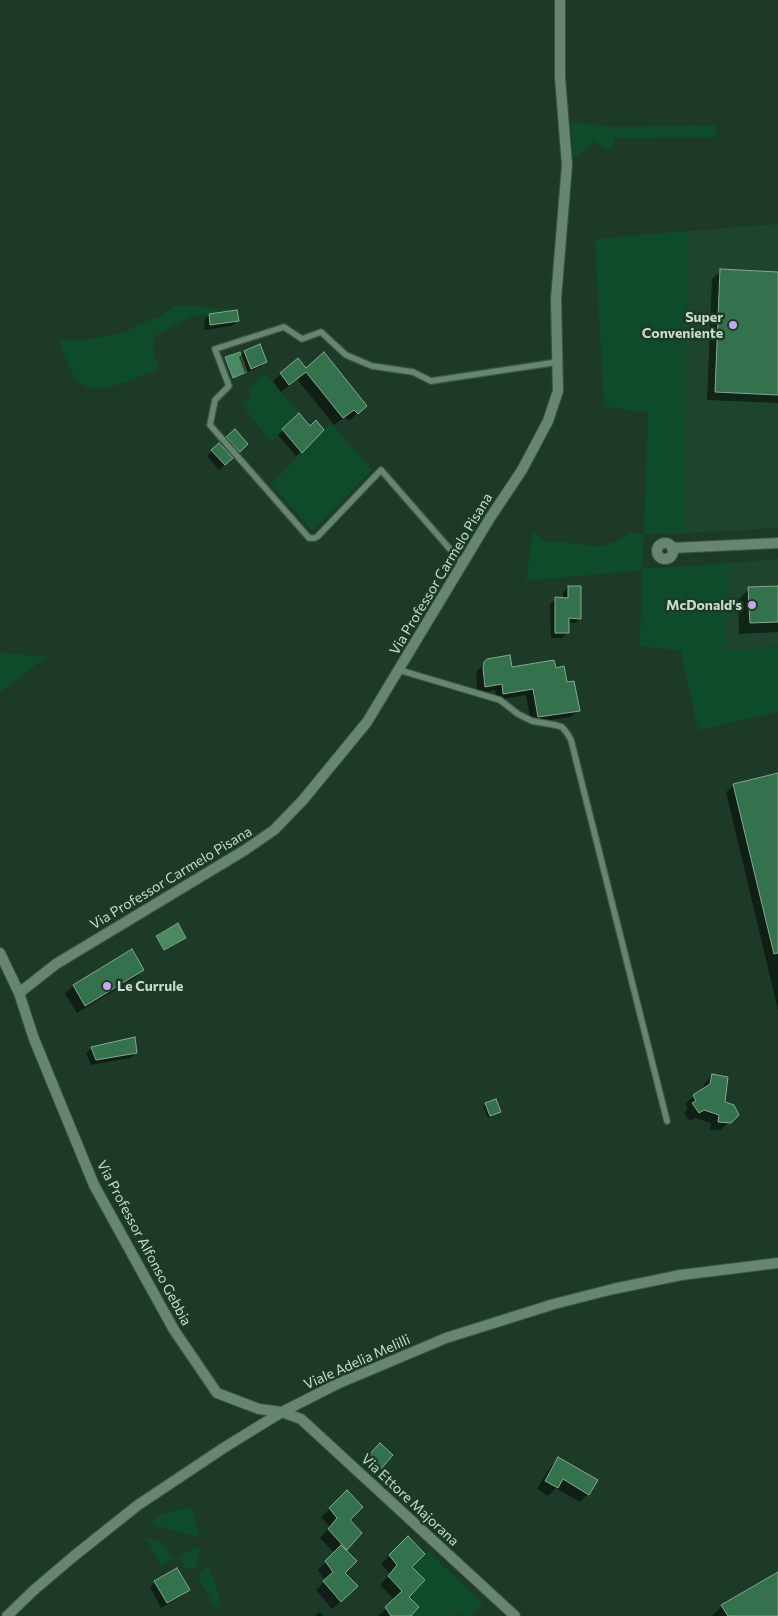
<!DOCTYPE html>
<style>
body{margin:0}
canvas{display:block;background:#1d3a28}
</style>
<canvas width="778" height="1616"></canvas>
<script>
const context = document.querySelector('canvas').getContext('2d');
context.lineJoin = 'round';
function fillPath(path, color) { context.fillStyle = color; context.fill(path, 'evenodd'); }
const shape = rows => new Path2D(rows.map(r => 'M' + r).join(''));
function trace(path, color, width, dash) { context.strokeStyle = color; context.lineWidth = width; context.lineCap = dash ? 'butt' : 'round'; context.setLineDash(dash || []); context.stroke(path); }
function drawText(font, color, halo, rows, align = 'center') {
  context.font = font + ' Commissioner,sans-serif'; context.lineWidth = 5; context.setLineDash([]); context.textBaseline = 'middle'; context.strokeStyle = halo; context.fillStyle = color; for (const [text, x, y, turn = 0] of rows) {
    context.save(); context.translate(x, y); context.rotate((+turn || 0) * Math.PI / 180); context.textAlign = isNaN(turn) ? turn : align; if (halo) context.strokeText(text, 0, 0); context.fillText(text, 0, 0); context.restore();
  }
}
const built = shape([
 [778,224,778,528,685,533,688,231],
 [778,559,778,647,724,651,730,563]
]);
const green = shape([
 [571,122,613,127,716,125,717,137,615,138,610,150,592,141,586,150,573,158],
 [688,231,685,533,644,534,642,569,730,563,724,651,778,647,778,712,698,730,681,651,640,646,642,570,526,581,533,531,545,542,557,541,599,547,619,540,630,533,644,533,648,413,604,406,595,239],
 [176,305,237,310,190,317,154,337,153,351,159,369,111,387,91,389,76,381,58,341,91,339,118,334,161,316],
 [265,374,299,413,282,429,284,431,271,442,242,405,252,396,248,390],
 [331,423,372,470,313,531,271,484],
 [0,652,46,657,0,692],
 [191,1507,201,1538,155,1525,151,1522,162,1514],
 [145,1537,163,1543,173,1559,161,1566],
 [197,1547,200,1551,196,1567,192,1569,186,1569,179,1556],
 [428,1551,483,1604,470,1616,465,1616,460,1612,455,1616,411,1616,419,1607,409,1597,424,1580,412,1567],
 [207,1565,215,1582,220,1600,220,1607,214,1606,197,1575,204,1570]
]);
const water = shape([
 [240,352,247,372,233,378,225,357,240,352],
 [178,923,186,938,164,950,156,936,178,923]
]);
const shadow = shape([
 [721,271,778,273,778,403,707,400,712,279],
 [209,315,237,321,232,326,205,330,204,320],
 [244,352,266,362,260,367,245,373,239,357],
 [306,369,366,406,349,421,345,417,334,425,297,379,281,392,273,381,281,373],
 [299,415,310,428,322,430,296,456,278,435],
 [235,431,246,444,237,453,225,440],
 [212,451,231,458,219,470,207,456],
 [568,587,580,618,575,623,567,623,567,632,562,638,551,638,550,604,556,599,563,599,563,593],
 [778,587,778,632,739,634,738,600,749,589],
 [487,660,510,668,555,669,566,684,578,710,571,717,531,723,526,695,497,700,495,690,478,693,476,676,477,671],
 [778,774,778,1010,726,792,734,785],
 [131,951,143,970,135,978,77,1013,65,994,73,986],
 [92,1048,136,1053,130,1058,91,1065,86,1053],
 [713,1075,723,1103,737,1114,721,1130,710,1130,711,1123,695,1118,690,1121,684,1113,688,1109,685,1104,694,1096,703,1090,704,1084],
 [486,1105,500,1112,488,1118,483,1107],
 [380,1445,379,1469,374,1474,362,1464],
 [559,1459,588,1494,580,1502,556,1488,548,1496,537,1489,550,1467],
 [347,1492,348,1520,361,1533,345,1550,343,1573,348,1595,332,1609,316,1590,325,1581,318,1570,335,1553,320,1538,330,1527,321,1517],
 [408,1537,410,1567,407,1597,409,1616,378,1616,395,1600,380,1585,390,1574,381,1564],
 [778,1573,778,1616,712,1616,722,1606],
 [155,1582,188,1590,183,1595,161,1608,150,1587],
 [319,1612,324,1616,315,1616]
]);
const building = shape([
 [720,269,778,272,778,395,715,392,720,269],
 [237,310,239,321,210,325,209,314,237,310],
 [260,344,267,362,251,369,244,351,260,344],
 [324,352,367,406,358,414,354,410,343,418,306,372,289,385,280,373,298,358,306,368,324,352],
 [299,413,310,426,316,420,324,430,302,453,282,429,299,413],
 [235,429,248,444,240,452,226,437,235,429],
 [219,443,233,458,225,465,211,450,219,443],
 [568,586,581,586,581,619,569,618,569,633,555,633,555,597,568,598,568,586],
 [778,586,778,622,750,623,748,587,778,586],
 [510,655,512,667,554,660,556,668,564,666,567,682,574,681,580,711,538,717,533,689,503,694,502,684,485,687,483,668,484,662,487,659,510,655],
 [778,773,778,953,774,954,733,784,778,773],
 [132,949,144,970,85,1006,73,985,132,949],
 [135,1037,137,1053,96,1060,91,1047,135,1037],
 [712,1074,728,1077,725,1102,734,1105,739,1115,731,1123,718,1122,719,1115,704,1110,699,1113,692,1103,696,1101,693,1095,710,1084,712,1074],
 [496,1099,501,1112,490,1116,485,1103,496,1099],
 [380,1443,393,1455,380,1470,366,1458,380,1443],
 [558,1457,598,1480,589,1495,563,1479,558,1488,545,1481,558,1457],
 [347,1490,363,1507,350,1520,362,1533,347,1550,328,1529,337,1518,329,1508,347,1490],
 [408,1536,425,1554,412,1567,425,1580,409,1597,419,1607,411,1616,391,1616,385,1607,402,1591,388,1576,397,1565,389,1555,408,1536],
 [341,1545,357,1561,345,1573,358,1586,341,1602,323,1581,333,1572,325,1561,341,1545],
 [177,1568,190,1590,167,1603,154,1581,177,1568],
 [778,1572,778,1616,728,1616,721,1605,778,1572]
]);
const service = shape([
 [463,564,381,470,318,536,315,538,309,538,210,425,215,400,229,386,215,349,284,327,302,339,321,332,346,355,372,366,413,372,431,381,558,362],
 [399,670,500,700,518,714,532,721,555,725,562,727,567,733,571,740,667,1121]
]);
const minor = shape([
 '657 551a8 8 0 1 1 16 0a8 8 0 1 1-16 0Z',
 [672,548,778,543],
 [0,953,19,993,34,1039,94,1185,174,1330,217,1393,259,1409,282,1412,301,1419,515,1616],
 [19,993,56,964,245,850,274,830,303,800,367,722,490,518,522,470,548,421,558,391,556,299,567,165,560,77,560,0]
]);
const tertiary = shape([
 [7,1616,34,1590,74,1556,138,1505,225,1447,282,1412,337,1384,446,1338,554,1304,613,1289,681,1275,778,1263]
]);
const markers = [
 [733,325,5,"#c7a6ef"],
 [752,605,5,"#c7a6ef"],
 [107,986,5,"#c7a6ef"]
];
const poiNames = [
 ["Super",723,317],
 ["Conveniente",723,333],
 ["McDonald's",742,605],
 ["Le Currule",117,986,"left"]
];
const streetNames = [
 ["Via Professor Carmelo Pisana",441,574,-59],
 ["Via Professor Carmelo Pisana",171,878,-31],
 ["Via Professor Alfonso Gebbia",144,1243,62],
 ["Viale Adelia Melilli",357,1362,-24],
 ["Via Ettore Majorana",410,1500,43]
];
fillPath(built, '#1f442d');
fillPath(green, '#0d4b2b');
fillPath(water, '#4b8962');
trace(water, '#71a182', 1);
fillPath(shadow, '#0007');
fillPath(building, '#33724c');
trace(building, '#87a791', 1);
trace(service, '#3b5546', 8);
trace(minor, '#3b5546', 12);
trace(tertiary, '#3b5546', 12);
trace(service, '#678671', 5.5);
trace(minor, '#678671', 10);
trace(tertiary, '#678671', 10);
for (const [x, y, r, color] of markers) { const dot = new Path2D(); dot.arc(x, y, r, 0, 2 * Math.PI); context.fillStyle = color; context.fill(dot); trace(dot, '#1d3a28', 2); }
drawText('bold 14px', '#c9dace', '#1d3a28', poiNames, 'right');
drawText('14px', '#c9dace', '#1d3a28', streetNames);
</script>
